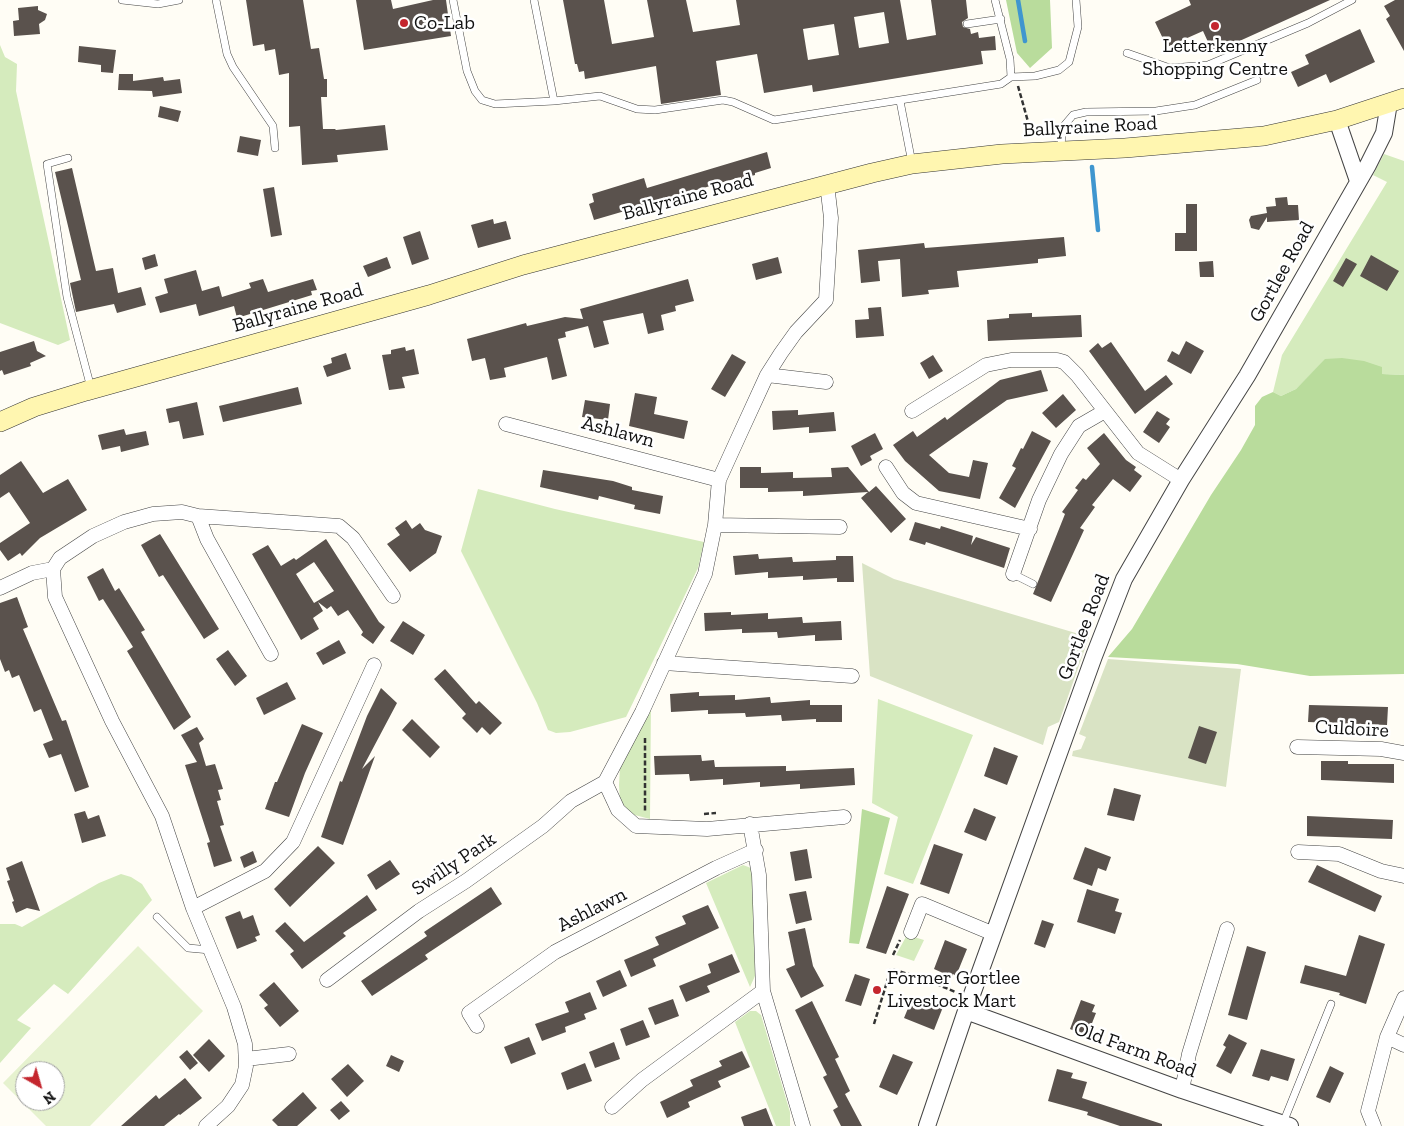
<!DOCTYPE html>
<style>
body{margin:0}
#map{position:relative;width:1404px;height:1126px;overflow:hidden;background:#fffdf5;font-family:"Zilla Slab",serif}
canvas{display:block}
.north{position:absolute;left:15px;top:1061px;width:50px;height:50px;box-sizing:border-box;background:#fff;border:1px solid #a0a0a0;border-radius:50%;rotate:142deg;font-size:14px;font-weight:700;line-height:20px;text-align:center;color:#111}
.north::after{content:'';display:block;margin:auto;width:18px;height:22px;background:#c4262e;clip-path:polygon(50% 0,100% 100%,50% 72%,0 100%)}
</style>
<div id="map">
<canvas width="1404" height="1126"></canvas>
<div class="north">N</div>
</div>
<script>
const context = document.querySelector('canvas').getContext('2d');
context.lineJoin = 'round';
function fillPath(path, color) { context.fillStyle = color; context.fill(path, 'evenodd'); }
const shape = rows => new Path2D(rows.map(r => 'M' + r).join(''));
function trace(path, color, width, dash) { context.strokeStyle = color; context.lineWidth = width; context.lineCap = dash ? 'butt' : 'round'; context.setLineDash(dash || []); context.stroke(path); }
function drawText(font, color, halo, rows, align = 'center') {
  context.font = font + ' "Zilla Slab",serif'; context.lineWidth = 5; context.setLineDash([]); context.textBaseline = 'middle'; context.strokeStyle = halo; context.fillStyle = color; for (const [text, x, y, turn = 0] of rows) {
    context.save(); context.translate(x, y); context.rotate((+turn || 0) * Math.PI / 180); context.textAlign = isNaN(turn) ? turn : align; if (halo) context.strokeText(text, 0, 0); context.fillText(text, 0, 0); context.restore();
  }
}
const green = shape([
 [0,45,5,57,17,64,16,91,70,340,58,345,0,323],
 [1384,154,1404,161,1404,375,1382,374,1326,359,1296,389,1281,396,1273,392,1282,355,1387,182,1373,175],
 [478,489,555,509,704,542,698,568,626,717,570,732,556,733,548,730,537,703,461,551],
 [878,699,973,735,913,884,884,874,898,817,872,803],
 [651,702,650,819,631,814,620,801,619,785,620,767],
 [743,865,751,868,752,872,755,976,750,987,706,883],
 [121,874,131,877,142,884,152,900,68,994,54,984,17,1020,31,1028,0,1063,0,924,15,924,22,927,99,883],
 [907,935,924,940,914,961,896,955],
 [750,1011,756,1011,761,1015,790,1112,790,1126,776,1126,735,1022]
]);
const forest = shape([
 [1006,0,1050,0,1052,48,1030,68,1017,53],
 [1342,358,1364,361,1382,367,1382,374,1404,375,1404,674,1310,676,1237,664,1108,657,1132,629,1211,495,1241,450,1255,425,1255,406,1262,397,1273,392,1281,396,1296,389,1325,359],
 [862,809,890,818,859,944,849,943]
]);
const cemetery = shape([
 [862,563,894,579,1089,637,1059,722,1048,727,1043,745,870,676],
 [1108,659,1241,669,1226,787,1072,756,1073,751,1081,749,1086,737,1079,734]
]);
const pitch = shape([
 [138,946,203,1011,90,1126,46,1126,3,1083],
 [25,1071,55,1071,55,1101,25,1101]
]);
const stream = shape([
 [1018,0,1025,41],
 [1092,167,1098,230]
]);
const building = shape([
 [246,0,303,0,311,49,319,48,324,79,327,79,327,97,321,97,323,129,335,129,336,130,385,125,388,150,337,155,338,162,302,165,300,126,289,127,289,73,279,75,275,49,265,51,264,44,253,46],
 [356,0,391,0,393,9,433,0,446,0,451,36,364,50],
 [563,0,604,0,612,44,654,37,647,0,686,0,693,32,740,25,736,0,900,0,907,40,936,35,931,0,966,0,968,18,962,22,963,27,970,29,971,34,978,32,979,38,995,36,996,50,981,51,983,64,813,92,812,85,764,93,757,54,716,61,721,95,661,104,656,66,585,79,584,71,579,72,577,64,575,64],
 [884,12,889,43,859,48,854,17],
 [834,24,839,55,808,60,803,29],
 [1189,0,1330,0,1213,53,1203,31,1167,47,1155,22,1191,5],
 [1395,0,1404,0,1404,51,1386,19,1390,16,1384,6],
 [38,6,38,10,47,14,45,20,39,24,40,34,14,36,13,21,19,20,18,8],
 [1360,29,1375,62,1330,83,1326,74,1298,87,1291,72,1309,64,1305,55],
 [79,46,116,50,113,73,101,72,101,65,78,62],
 [119,74,133,74,133,81,163,77,164,81,180,79,182,93,153,97,152,91,118,90],
 [160,106,181,111,178,122,158,117],
 [240,136,261,140,258,156,237,152],
 [767,152,771,168,755,173,755,175,741,179,741,177,594,220,589,204,594,202,592,194,644,178,647,188],
 [72,168,96,271,113,268,118,293,141,287,146,305,117,313,114,304,76,312,70,283,81,280,55,172],
 [274,187,282,235,271,237,263,189],
 [1287,197,1288,205,1298,205,1299,220,1267,222,1267,217,1259,230,1251,228,1249,220,1251,216,1267,213,1266,207,1276,206,1275,198],
 [1186,204,1197,204,1197,251,1175,251,1175,233,1186,233],
 [493,219,494,224,506,221,511,239,478,248,471,225],
 [420,231,429,259,412,265,403,237],
 [1064,237,1066,256,1038,259,1038,263,957,271,959,287,928,290,929,294,902,297,900,259,878,261,880,281,861,283,858,250,924,243,925,248],
 [155,254,158,266,145,270,142,258],
 [1371,255,1399,271,1387,291,1360,276],
 [387,257,391,268,368,277,363,266],
 [778,257,782,273,756,280,752,264],
 [1346,258,1357,264,1343,287,1333,281],
 [1213,261,1214,277,1200,277,1199,262],
 [196,270,202,291,219,286,222,297,251,288,249,283,263,279,268,292,313,279,317,290,311,291,312,295,237,318,234,306,199,316,196,304,160,313,155,297,168,293,164,279],
 [688,279,694,301,675,306,676,311,661,315,664,330,648,334,643,313,603,321,609,344,594,348,588,326,565,332,566,337,558,339,567,376,552,380,547,357,504,368,506,377,490,380,485,358,472,361,467,339,526,323,527,326,565,317,583,319,580,309],
 [881,307,884,336,856,338,855,320,869,319,868,308],
 [1032,313,1032,317,1081,315,1082,337,988,341,987,320,1009,318,1009,314],
 [34,341,37,351,46,356,30,363,31,366,4,375,2,370,0,371,0,352],
 [1186,341,1204,351,1191,374,1167,361,1172,351,1179,355],
 [1111,342,1145,391,1166,375,1173,384,1135,414,1089,351,1098,343,1102,348],
 [405,347,406,351,414,349,419,374,402,377,405,388,389,390,382,355,391,354,391,350],
 [346,353,351,369,327,377,323,366,332,363,331,358],
 [732,354,746,362,725,397,711,389],
 [933,355,943,371,929,379,920,363],
 [1041,370,1048,391,1007,400,929,455,949,473,969,477,973,460,988,463,980,499,939,491,905,461,893,445,913,431,917,437,945,417,947,420,1000,380],
 [298,387,302,404,223,422,219,406],
 [635,393,657,397,654,414,688,421,684,439,629,426],
 [1063,394,1076,410,1056,428,1042,413],
 [585,400,610,404,608,420,582,417],
 [197,402,204,435,183,439,179,421,169,423,166,409],
 [798,410,798,415,834,412,836,431,809,433,809,427,773,430,772,411],
 [1157,411,1170,419,1166,424,1170,427,1159,443,1143,432],
 [124,429,126,435,146,431,149,445,121,452,120,446,102,450,98,435],
 [1032,431,1051,441,1015,508,999,498,1016,468,1012,466,1021,448,1023,449],
 [875,433,883,449,870,456,872,460,861,466,851,446],
 [1104,433,1126,460,1136,467,1134,470,1142,476,1130,492,1113,479,1092,505,1095,507,1080,528,1084,530,1051,602,1033,594,1065,514,1062,512,1078,490,1075,488,1083,478,1086,480,1100,464,1087,448],
 [21,461,43,493,68,479,87,510,40,538,22,556,20,553,8,561,0,550,0,543,30,523,9,492,0,498,0,475],
 [740,467,761,467,761,473,793,472,793,478,832,477,831,468,848,467,869,492,876,486,906,519,891,533,861,498,868,492,803,496,803,491,768,492,768,488,740,488],
 [543,470,613,481,632,487,632,490,663,496,660,514,634,509,635,505,599,496,598,500,540,487],
 [406,520,412,529,420,523,425,530,442,536,436,553,410,572,387,544,400,535,395,528],
 [915,522,940,529,941,526,973,536,971,545,976,537,1010,548,1004,568,926,542,925,545,909,540],
 [160,534,219,629,204,639,163,575,159,577,141,545],
 [326,539,379,622,385,627,373,644,361,635,363,632,348,610,338,616,331,606,327,609,318,602,323,611,313,618,319,629,301,640,252,554,268,545,281,566,294,558,296,560],
 [314,562,334,591,314,603,296,574],
 [758,554,759,559,792,557,793,562,836,560,836,556,853,556,854,582,837,582,837,578,803,580,803,576,768,578,768,572,735,575,733,556],
 [103,568,115,591,119,588,145,630,141,632,191,717,174,730,127,651,133,647,103,599,99,601,87,577],
 [17,597,28,627,23,629,62,721,66,720,89,787,75,792,61,754,49,758,43,744,53,740,41,709,34,712,19,675,12,678,9,670,5,672,0,659,0,603],
 [731,612,731,615,768,613,768,619,802,617,803,623,841,621,842,640,815,641,815,635,778,638,777,632,742,633,742,629,705,631,704,613],
 [403,621,425,635,413,655,390,641],
 [339,640,346,653,323,665,316,653],
 [228,650,247,676,235,686,216,659],
 [445,669,476,704,479,701,502,723,490,735,482,727,477,733,462,718,466,714,434,679],
 [287,682,296,699,264,715,256,698],
 [381,688,397,703,362,769,375,756,343,845,321,837,340,781,342,782,367,716],
 [699,692,699,696,735,695,735,700,770,697,771,703,810,700,810,705,842,705,842,722,816,722,816,719,782,721,781,715,746,717,745,713,708,714,708,710,671,712,670,694],
 [1309,705,1388,707,1387,725,1308,722],
 [412,719,440,747,430,758,402,730],
 [302,724,323,733,305,773,289,817,265,809,275,782,277,782],
 [1199,726,1217,732,1206,764,1188,758],
 [197,727,204,739,199,743,206,766,215,764,223,789,218,790,221,800,217,801,224,825,220,826,232,861,214,867,207,843,210,842,185,765,197,762,181,735],
 [994,747,1018,756,1007,785,984,776],
 [701,755,702,761,714,760,715,767,786,766,786,771,854,768,855,785,800,789,800,784,760,787,760,782,723,785,723,779,690,781,689,774,655,775,654,756],
 [1321,761,1348,761,1348,764,1394,764,1394,783,1321,780],
 [1114,788,1141,795,1134,821,1107,815],
 [974,808,996,817,986,841,964,832],
 [85,811,88,819,99,815,106,836,82,843,74,814],
 [1307,816,1393,820,1392,839,1307,836],
 [934,844,963,854,949,894,920,884],
 [318,846,335,863,290,907,274,889],
 [1085,847,1111,857,1106,871,1098,868,1092,886,1073,879],
 [807,849,812,878,795,881,790,852],
 [253,851,257,862,244,868,240,857],
 [390,860,400,874,376,890,367,875],
 [22,861,40,911,27,908,16,913,12,902,14,901,7,881,10,880,6,868],
 [1317,865,1382,896,1375,912,1308,882],
 [887,886,909,894,886,954,866,948],
 [491,887,502,904,425,955,428,959,372,996,361,981,427,936,424,932],
 [1087,889,1119,899,1115,911,1122,913,1115,934,1077,922],
 [806,891,812,920,796,924,789,894],
 [367,895,377,910,343,933,346,936,302,969,290,954,294,951,275,931,285,922,304,942],
 [708,905,719,928,653,959,656,966,631,977,624,960,659,945,655,937,686,924,682,916],
 [240,911,243,919,253,915,260,935,255,937,257,941,237,949,225,917],
 [1042,920,1054,924,1045,948,1034,944],
 [805,928,813,966,824,986,801,998,786,969,795,965,788,932],
 [1359,935,1385,944,1366,1004,1339,995,1340,993,1300,983,1305,965,1346,976],
 [945,940,967,949,956,976,953,974,952,977,934,969],
 [1247,946,1266,952,1247,1020,1228,1015],
 [732,954,740,972,707,986,710,992,686,1002,679,986,711,973,708,964],
 [620,970,627,986,603,997,596,981],
 [855,974,870,979,861,1006,845,1001],
 [274,982,299,1011,280,1027,264,1008,268,1005,259,995],
 [590,992,597,1009,584,1014,586,1019,565,1027,566,1032,542,1041,535,1024,569,1012,565,1002],
 [673,999,679,1016,655,1025,648,1008],
 [1081,1000,1095,1005,1092,1012,1096,1013,1087,1036,1070,1029],
 [812,1001,839,1057,835,1059,850,1091,845,1094,862,1126,841,1126,833,1110,838,1107,823,1077,827,1075,795,1010],
 [911,1001,923,1006,926,1001,943,1007,934,1030,904,1018],
 [643,1020,650,1037,626,1046,620,1029],
 [1229,1034,1247,1043,1231,1074,1216,1066,1226,1047,1223,1045],
 [529,1037,536,1054,511,1064,504,1047],
 [209,1039,225,1056,209,1072,193,1055],
 [614,1042,620,1059,595,1068,589,1052],
 [1261,1049,1295,1059,1288,1081,1271,1076,1269,1081,1252,1076],
 [187,1050,198,1063,190,1070,179,1057],
 [742,1051,750,1067,718,1081,721,1087,688,1102,690,1107,667,1118,660,1102,693,1086,690,1080,722,1066,719,1061],
 [893,1054,913,1062,897,1095,879,1087],
 [391,1055,404,1061,399,1072,386,1066],
 [585,1063,592,1081,567,1090,561,1073],
 [348,1064,364,1081,347,1097,331,1079],
 [1330,1066,1344,1073,1330,1103,1316,1097],
 [1057,1069,1073,1073,1071,1078,1087,1082,1082,1098,1162,1124,1162,1126,1120,1126,1087,1115,1088,1112,1048,1101],
 [185,1078,202,1098,180,1115,179,1114,164,1126,121,1126,156,1095,159,1099],
 [303,1092,317,1108,297,1126,278,1126,272,1120],
 [341,1101,350,1111,339,1120,330,1110],
 [766,1108,773,1126,744,1126,741,1117]
]);
const path = shape([
 [1018,86,1032,136],
 [645,738,645,812],
 [704,814,716,813],
 [893,955,900,940],
 [874,1024,891,969,919,977,958,993]
]);
const service = shape([
 [122,0,158,4,179,0],
 [216,0,227,54,233,67,273,126,275,148],
 [453,0,467,71,475,91,482,100,495,104,554,101,600,96,637,109,655,110,723,100,733,102,774,120,1001,84,1011,77,1010,59,995,0],
 [534,0,554,101],
 [967,24,1001,19],
 [1127,53,1170,68,1208,65,1308,23,1352,0],
 [1011,77,1035,76,1059,70,1069,62,1078,27,1076,0],
 [900,101,912,163],
 [1061,151,1062,128,1073,115,1086,112,1156,111,1195,105,1257,80],
 [68,158,47,164,67,297,91,388],
 [1013,574,1033,584],
 [157,917,188,948,210,950],
 [1283,1123,1331,1004]
]);
const minor = shape([
 [767,375,826,382],
 [912,411,986,365,1011,360,1057,360,1064,362,1077,375,1138,453,1181,480],
 [506,424,719,480],
 [886,467,903,493,916,503,1030,529],
 [198,516,207,539,271,654],
 [715,525,840,527],
 [1013,574,1039,500,1061,454,1079,426,1105,411],
 [0,588,32,573,53,569],
 [664,663,852,676],
 [1297,747,1381,749,1404,753],
 [605,782,642,712,705,574,715,525,719,480,739,436,767,375,781,353,796,332,826,300,831,218,827,184],
 [605,782,618,810,636,826,707,829,844,817],
 [750,824,759,875,763,991,803,1126],
 [1298,852,1339,854,1381,871,1404,876],
 [193,908,265,871,293,842,374,665],
 [911,932,922,904,994,934],
 [327,980,419,911,466,881,543,826,571,801,605,782],
 [477,1026,469,1013,555,952,716,868,756,850],
 [1387,1037,1404,1045],
 [246,1059,289,1054],
 [1182,1090,1189,1054,1227,929],
 [612,1107,642,1080,763,991],
 [206,1126,228,1106,242,1085,246,1066,245,1044,234,1007,193,908,162,816,112,721,55,597,53,569,60,558,93,536,124,522,153,514,182,512,198,516,339,526,353,538,393,596],
 [1374,1126,1368,1111,1387,1037,1404,998]
]);
const tertiary = shape([
 [1337,120,1358,181],
 [966,1011,1182,1090,1290,1126],
 [927,1126,966,1011,1094,656,1124,579,1181,480,1247,376,1368,165,1384,133,1389,103]
]);
const secondary = shape([
 [0,422,34,407,86,391,429,295,523,265,872,173,912,164,1002,154,1125,148,1264,136,1337,120,1404,98]
]);
const markers = [
 [404,23,5,"#c4262e"],
 [1215,26,5,"#c4262e"],
 [877,990,5,"#c4262e"]
];
const poiNames = [
 ["Co-Lab",414,23],
 ["Letterkenny",1215,46,"center"],
 ["Shopping Centre",1215,69,"center"],
 ["Former Gortlee",887,978],
 ["Livestock Mart",887,1001]
];
const streetNames = [
 ["Ballyraine Road",1090,127,-3],
 ["Ballyraine Road",688,197,-15],
 ["Gortlee Road",1282,272,-61],
 ["Ballyraine Road",298,308,-16],
 ["Ashlawn",618,432,15],
 ["Gortlee Road",1084,627,-69],
 ["Culdoire",1352,729,3],
 ["Swilly Park",454,864,-34],
 ["Ashlawn",592,910,-27],
 ["Old Farm Road",1135,1050,20]
];
fillPath(green, '#d5ebbd');
fillPath(forest, '#b9dc9c');
fillPath(cemetery, '#d9e3c4');
fillPath(pitch, '#e6f2cf');
trace(stream, '#3f96cf', 4.5);
fillPath(building, '#5a524d');
trace(service, '#444', 8);
trace(minor, '#444', 15);
trace(tertiary, '#444', 18);
trace(secondary, '#333', 20);
trace(path, '#333', 2.5, [5, 2.5]);
trace(service, '#fff', 7);
trace(minor, '#fff', 14);
trace(tertiary, '#fff', 16);
trace(secondary, '#fff6b0', 19);
for (const [x, y, r, color] of markers) { const dot = new Path2D(); dot.arc(x, y, r, 0, 2 * Math.PI); context.fillStyle = color; context.fill(dot); trace(dot, '#fff', 2); }
drawText('20px', '#111', '#fff', poiNames, 'left');
drawText('20px', '#111', '#fff', streetNames);
</script>
